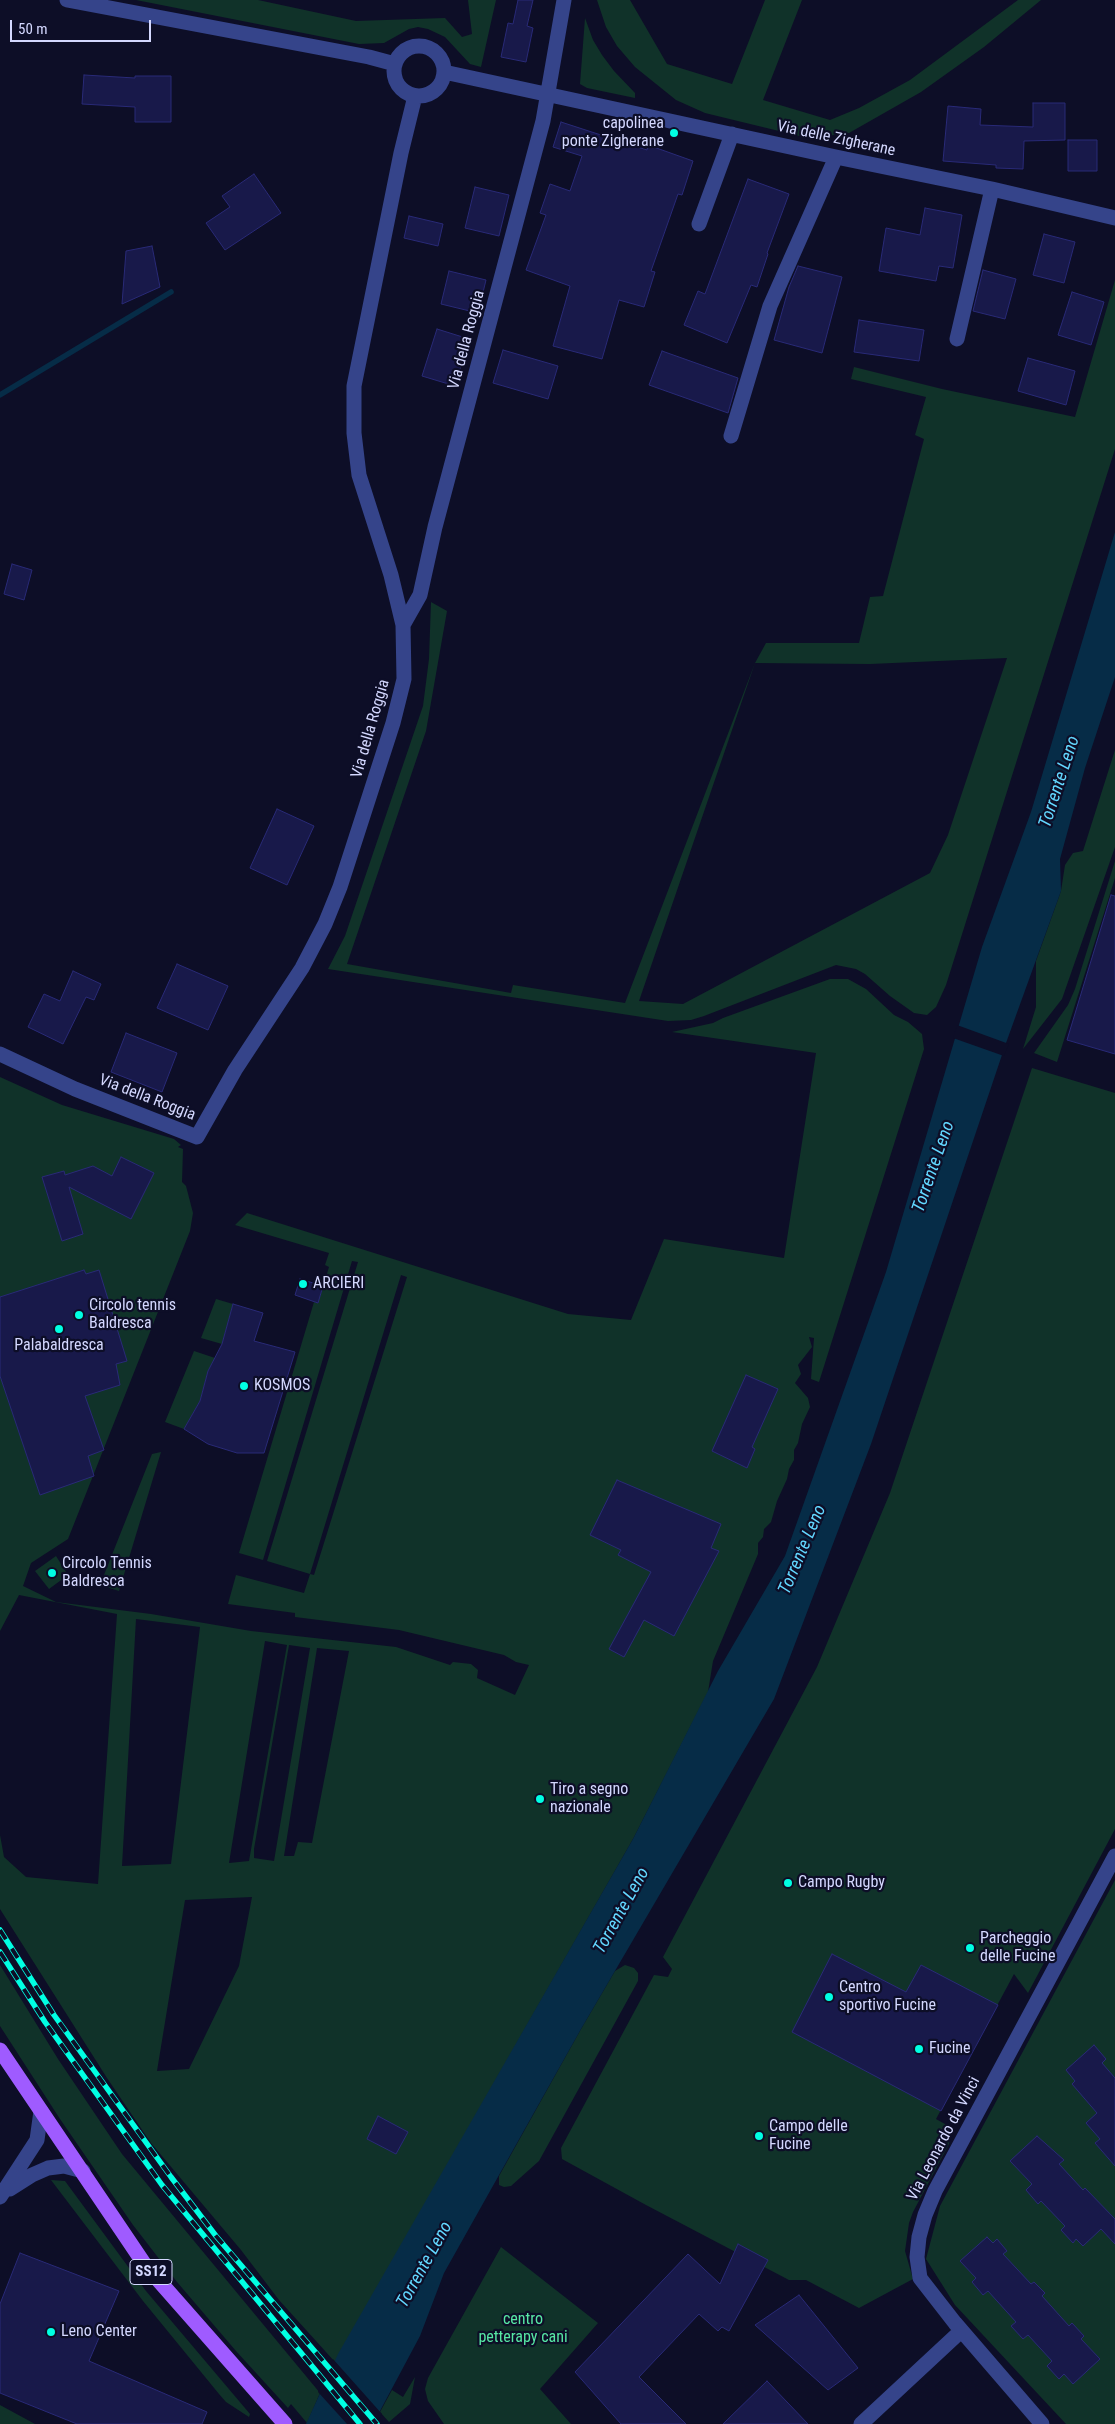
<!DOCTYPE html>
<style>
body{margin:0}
#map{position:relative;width:1115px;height:2424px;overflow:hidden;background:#0d0e27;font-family:"Roboto Condensed",sans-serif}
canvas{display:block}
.scale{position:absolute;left:10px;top:20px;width:141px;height:22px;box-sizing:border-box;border:2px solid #d4d8ff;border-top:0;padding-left:6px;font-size:15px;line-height:18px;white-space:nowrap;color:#d4d8ff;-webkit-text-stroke:4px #0d0e27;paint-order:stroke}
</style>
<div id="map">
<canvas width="1115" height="2424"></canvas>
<div class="scale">50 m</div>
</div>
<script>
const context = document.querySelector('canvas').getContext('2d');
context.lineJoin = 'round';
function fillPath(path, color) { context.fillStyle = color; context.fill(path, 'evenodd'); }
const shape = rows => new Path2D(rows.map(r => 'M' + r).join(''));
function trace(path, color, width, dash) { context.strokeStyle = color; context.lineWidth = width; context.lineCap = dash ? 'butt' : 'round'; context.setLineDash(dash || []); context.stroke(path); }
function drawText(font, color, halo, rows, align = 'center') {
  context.font = font + ' "Roboto Condensed",sans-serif'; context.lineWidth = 4.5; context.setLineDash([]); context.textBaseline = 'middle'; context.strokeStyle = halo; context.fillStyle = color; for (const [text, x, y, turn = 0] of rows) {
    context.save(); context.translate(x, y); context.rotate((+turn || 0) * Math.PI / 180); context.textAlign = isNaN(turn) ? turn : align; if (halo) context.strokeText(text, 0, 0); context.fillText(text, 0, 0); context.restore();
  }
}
const green = shape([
 [136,0,258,0,356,21,445,18,462,37,472,34,468,0,496,0,481,67,470,64,445,37,428,29,418,27,409,29,384,43,359,44],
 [597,0,630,0,667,64,732,84,765,0,802,0,763,100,830,120,859,108,910,80,1018,0,1041,0,984,47,921,92,849,133,833,135,820,141,705,113,676,100,635,67,617,46,606,27],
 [585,18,593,40,602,55,614,71,635,93,635,98,587,88,580,84],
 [1115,280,1115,449,946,985,936,1007,927,1015,914,1013,890,996,865,974,856,969,836,965,704,1016,691,1020,668,1021,328,969,345,936,423,706,429,659,431,602,447,611,426,731,347,964,511,993,513,985,625,1003,755,663,766,643,859,643,870,597,883,596,924,439,915,435,926,397,851,379,854,367,942,389,1075,417],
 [1007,658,948,835,930,873,683,1004,639,1001,755,663,870,664],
 [1115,750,1115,847,1062,999,1023,1049,1036,1007,1036,961,1061,891,1065,865,1073,853,1083,851],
 [1115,861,1115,878,1057,1062,1034,1053,1068,1005,1075,989],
 [830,979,848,979,866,989,894,1015,908,1022,922,1034,924,1049,819,1382,811,1379,814,1338,809,1337,812,1347,798,1365,801,1374,795,1383,808,1398,810,1407,802,1424,798,1443,794,1450,794,1460,789,1469,787,1479,777,1501,771,1522,764,1529,763,1537,758,1543,758,1554,713,1661,708,1692,633,1839,335,2362,279,2300,241,2250,151,2143,107,2078,0,1909,0,1835,4,1857,26,1877,98,1884,117,1614,19,1595,0,1631,0,1077,62,1105,174,1139,181,1145,178,1147,183,1149,182,1182,186,1186,193,1213,190,1231,68,1539,31,1563,23,1586,56,1602,151,1614,251,1631,396,1647,450,1665,453,1662,471,1664,478,1670,477,1678,515,1695,529,1665,516,1662,504,1655,399,1630,295,1617,295,1613,228,1604,236,1575,304,1593,310,1574,267,1561,358,1262,352,1261,263,1560,239,1553,314,1302,318,1303,329,1267,325,1265,329,1253,235,1225,247,1213,568,1314,631,1320,664,1239,784,1258,816,1053,672,1032,713,1023,723,1018],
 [401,1275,407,1277,314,1575,310,1574],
 [136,1619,200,1627,171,1864,122,1866],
 [265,1641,287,1645,249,1861,229,1863],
 [289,1645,310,1648,274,1861,254,1858,254,1849],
 [317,1648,349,1651,312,1843,298,1842,294,1856,284,1856],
 [252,1897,239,1966,189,2069,157,2071,185,1900],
 [1032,1068,1115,1093,1115,1829,1028,1993,1014,1974,936,2119,952,2128,949,2144,913,2212,909,2223,905,2251,913,2279,859,2308,806,2280,789,2280,646,2205,562,2159,561,2148,654,1975,668,1977,672,1969,663,1957,817,1667,890,1493],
 [216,1299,233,1304,222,1344,201,1338],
 [194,1351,215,1358,208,1371,200,1401,184,1429,165,1422],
 [161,1452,119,1591,100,1585,152,1454],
 [56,1556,68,1575,49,1589,35,1571],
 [1115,1880,1115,2424,1066,2424,955,2305,926,2259,940,2206],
 [0,1965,58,2059,122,2154,320,2393,307,2423,291,2404,288,2408,236,2351,177,2282,133,2225,60,2119,0,2026],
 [625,1965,634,1968,638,1973,638,1981,539,2161,511,2186,504,2187,499,2185,499,2176,581,2029,615,1971],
 [51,2180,65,2181,146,2291,250,2414,249,2417,226,2402,219,2394,143,2301],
 [501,2247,598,2323,540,2389,571,2424,444,2424,428,2401,425,2389,428,2378],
 [415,2377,410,2404,389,2422,380,2412,392,2390,403,2397],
 [0,2405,35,2424,0,2424]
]);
const water = shape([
 [1115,532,1115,677,1085,768,1060,859,1061,891,1006,1043,871,1444,774,1699,581,2029,444,2273,420,2336,373,2424,306,2424,338,2354,633,1839,718,1671,785,1556,886,1272,982,947,1031,812]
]);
const pier = shape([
 [957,1025,1009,1044,1004,1056,953,1038],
 [333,2359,382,2414,376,2424,347,2424,318,2392]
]);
const stream = shape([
 [0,395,171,292]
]);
const building = shape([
 [518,0,533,0,527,26,533,28,526,62,501,57,508,23,513,24,518,0],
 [84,75,135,78,135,76,171,76,171,122,135,122,135,107,82,104,84,75],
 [1033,103,1065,103,1065,140,1024,141,1023,169,996,168,996,165,943,161,948,106,981,109,980,125,1033,127,1033,103],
 [561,122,647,150,648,145,693,161,682,195,678,194,651,271,655,272,644,307,619,300,602,359,553,346,570,286,526,270,546,215,540,213,550,184,570,191,582,156,553,147,561,122],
 [1068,140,1097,140,1097,171,1068,171,1068,140],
 [254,174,281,213,225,250,206,223,230,207,222,196,254,174],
 [748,179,789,194,767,253,768,254,757,287,751,285,727,343,684,325,698,291,705,294,748,179],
 [475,187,509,195,499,236,465,228,475,187],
 [925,208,962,215,953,268,939,266,936,281,879,271,886,228,920,235,925,208],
 [409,216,443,224,438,246,404,238,409,216],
 [1044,234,1075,242,1064,283,1033,275,1044,234],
 [152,246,160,287,122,304,126,251,152,246],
 [798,266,842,277,822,353,774,340,789,287,798,266],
 [983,270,1016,279,1005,319,973,311,983,270],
 [449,271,486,280,478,313,441,304,449,271],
 [1072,292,1104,302,1091,345,1058,335,1072,292],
 [859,320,924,330,919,361,854,352,859,320],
 [437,329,469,339,455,386,422,376,437,329],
 [503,350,558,366,548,399,493,383,503,350],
 [662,351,738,378,728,413,649,385,662,351],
 [1028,358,1075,371,1066,405,1018,391,1028,358],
 [12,564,32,570,24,600,4,594,12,564],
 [277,809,314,826,287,885,250,868,277,809],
 [1111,895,1115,896,1115,1054,1067,1040,1111,895],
 [177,964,228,986,208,1030,157,1008,177,964],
 [73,971,101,984,94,1000,86,997,63,1044,28,1027,44,994,60,1001,73,971],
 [126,1033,177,1053,162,1092,111,1072,126,1033],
 [121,1157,154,1173,131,1219,69,1187,83,1234,62,1241,42,1177,64,1171,65,1175,93,1166,112,1176,121,1157],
 [84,1270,86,1274,99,1270,127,1361,116,1364,120,1385,85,1396,104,1450,88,1456,94,1476,40,1495,0,1376,0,1297,84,1270],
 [300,1279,323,1286,318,1303,295,1295,300,1279],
 [233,1304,263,1313,254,1341,295,1352,264,1453,237,1453,208,1444,184,1429,200,1401,208,1371,222,1344,233,1304],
 [746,1375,778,1389,752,1447,755,1449,747,1468,712,1451,746,1375],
 [617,1480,721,1524,711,1548,719,1551,674,1636,644,1620,624,1657,609,1649,651,1572,618,1555,621,1550,590,1535,617,1480],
 [832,1954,906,1992,921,1965,998,2005,941,2111,792,2032,832,1954],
 [1094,2045,1106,2059,1102,2063,1115,2078,1115,2166,1095,2143,1100,2139,1086,2123,1097,2113,1072,2084,1075,2081,1066,2070,1094,2045],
 [378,2116,408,2132,396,2154,367,2139,378,2116],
 [1037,2136,1064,2160,1059,2164,1083,2190,1085,2188,1115,2219,1115,2244,1101,2229,1083,2246,1076,2239,1073,2243,1061,2230,1065,2226,1041,2201,1038,2204,1026,2190,1032,2184,1010,2161,1037,2136],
 [987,2237,993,2243,997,2239,1007,2251,1003,2254,1031,2284,1034,2282,1045,2293,1042,2296,1069,2326,1072,2323,1084,2336,1081,2339,1100,2359,1073,2384,1064,2374,1059,2379,1047,2366,1052,2361,1028,2335,1023,2339,1011,2326,1016,2322,988,2291,983,2295,972,2282,976,2278,960,2261,987,2237],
 [738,2244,768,2260,729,2331,722,2327,718,2331,699,2314,639,2377,686,2424,621,2424,575,2372,688,2254,720,2284,738,2244],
 [20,2253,119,2291,89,2361,207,2412,202,2424,77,2424,0,2393,0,2304,20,2253],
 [799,2295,858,2368,828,2390,755,2325,799,2295],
 [767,2381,808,2424,723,2424,767,2381]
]);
const minor = shape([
 [67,0,369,57,395,64],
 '394 71a25 25 0 1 1 50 0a25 25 0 1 1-50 0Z',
 [444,72,836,157,992,189,1115,218],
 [699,224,732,134],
 [957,339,992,189],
 [731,436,770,306,836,157],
 [403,625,420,595,435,527,543,121,564,0],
 [0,1054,75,1089,197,1137,235,1070,302,968,325,924,340,887,393,723,404,679,403,625,391,575,359,475,354,433,354,386,401,153,415,96],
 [10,2189,32,2175,48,2168,64,2166,83,2171],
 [0,2197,37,2140,41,2111],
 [861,2424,961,2331],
 [1042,2424,955,2323,920,2278,917,2257,919,2237,925,2215,935,2191,1115,1856]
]);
const major = shape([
 [0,2050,145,2265,285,2424]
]);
const rail = shape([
 [0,1930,54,2015,171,2177,216,2236,377,2424],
 [0,1952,45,2022,162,2185,360,2424]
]);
const markers = [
 [674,133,5,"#00ffe3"],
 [303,1284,5,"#00ffe3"],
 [79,1315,5,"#00ffe3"],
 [59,1329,5,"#00ffe3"],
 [244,1386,5,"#00ffe3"],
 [52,1573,5,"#00ffe3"],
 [540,1799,5,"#00ffe3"],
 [788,1883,5,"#00ffe3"],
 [970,1948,5,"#00ffe3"],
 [829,1997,5,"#00ffe3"],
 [919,2049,5,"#00ffe3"],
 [759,2136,5,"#00ffe3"],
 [51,2332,5,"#00ffe3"]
];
const shields = [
 [151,2272,42]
];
const shieldNames = [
 ["SS12",151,2272]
];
const poiNames = [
 ["capolinea",664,124,"right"],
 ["ponte Zigherane",664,142,"right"],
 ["ARCIERI",313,1284],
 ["Circolo tennis",89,1306],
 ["Baldresca",89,1324],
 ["Palabaldresca",59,1346,"center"],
 ["KOSMOS",254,1386],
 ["Circolo Tennis",62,1564],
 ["Baldresca",62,1582],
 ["Tiro a segno",550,1790],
 ["nazionale",550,1808],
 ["Campo Rugby",798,1883],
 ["Parcheggio",980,1939],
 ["delle Fucine",980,1957],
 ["Centro",839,1988],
 ["sportivo Fucine",839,2006],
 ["Fucine",929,2049],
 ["Campo delle",769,2127],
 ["Fucine",769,2145],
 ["Leno Center",61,2332]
];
const streetNames = [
 ["Via delle Zigherane",836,139,12],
 ["Via della Roggia",467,340,-75],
 ["Via della Roggia",371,729,-74],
 ["Via della Roggia",147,1098,21],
 ["Via Leonardo da Vinci",944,2139,-62]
];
const parkNames = [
 ["centro",523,2320],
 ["petterapy cani",523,2338]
];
const waterNames = [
 ["Torrente Leno",1060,782,-72],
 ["Torrente Leno",934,1167,-71],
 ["Torrente Leno",803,1550,-67],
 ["Torrente Leno",622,1911,-61],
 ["Torrente Leno",425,2265,-61]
];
fillPath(green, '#103229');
fillPath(water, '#062c47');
fillPath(pier, '#0d0e27');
trace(stream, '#062c47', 5.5);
fillPath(building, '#18194a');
trace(building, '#292a77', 1);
trace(minor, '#35448a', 15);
trace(major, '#9f5bff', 15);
trace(rail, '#00ffe3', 5.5);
trace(rail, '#0d0e27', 4, [11]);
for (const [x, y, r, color] of markers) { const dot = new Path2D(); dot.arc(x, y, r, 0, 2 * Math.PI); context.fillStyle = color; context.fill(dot); trace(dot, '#0d0e27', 2); }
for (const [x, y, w] of shields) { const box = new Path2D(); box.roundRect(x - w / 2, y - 12.5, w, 25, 4); context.fillStyle = '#0d0e27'; context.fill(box); trace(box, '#d4d8ff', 1); }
drawText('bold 15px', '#d4d8ff', null, shieldNames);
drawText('16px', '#d4d8ff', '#0d0e27', poiNames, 'left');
drawText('16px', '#d4d8ff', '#0d0e27', streetNames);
drawText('16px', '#57e8a5', '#0d0e27', parkNames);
drawText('italic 18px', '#62d7ff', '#0d0e27', waterNames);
</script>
